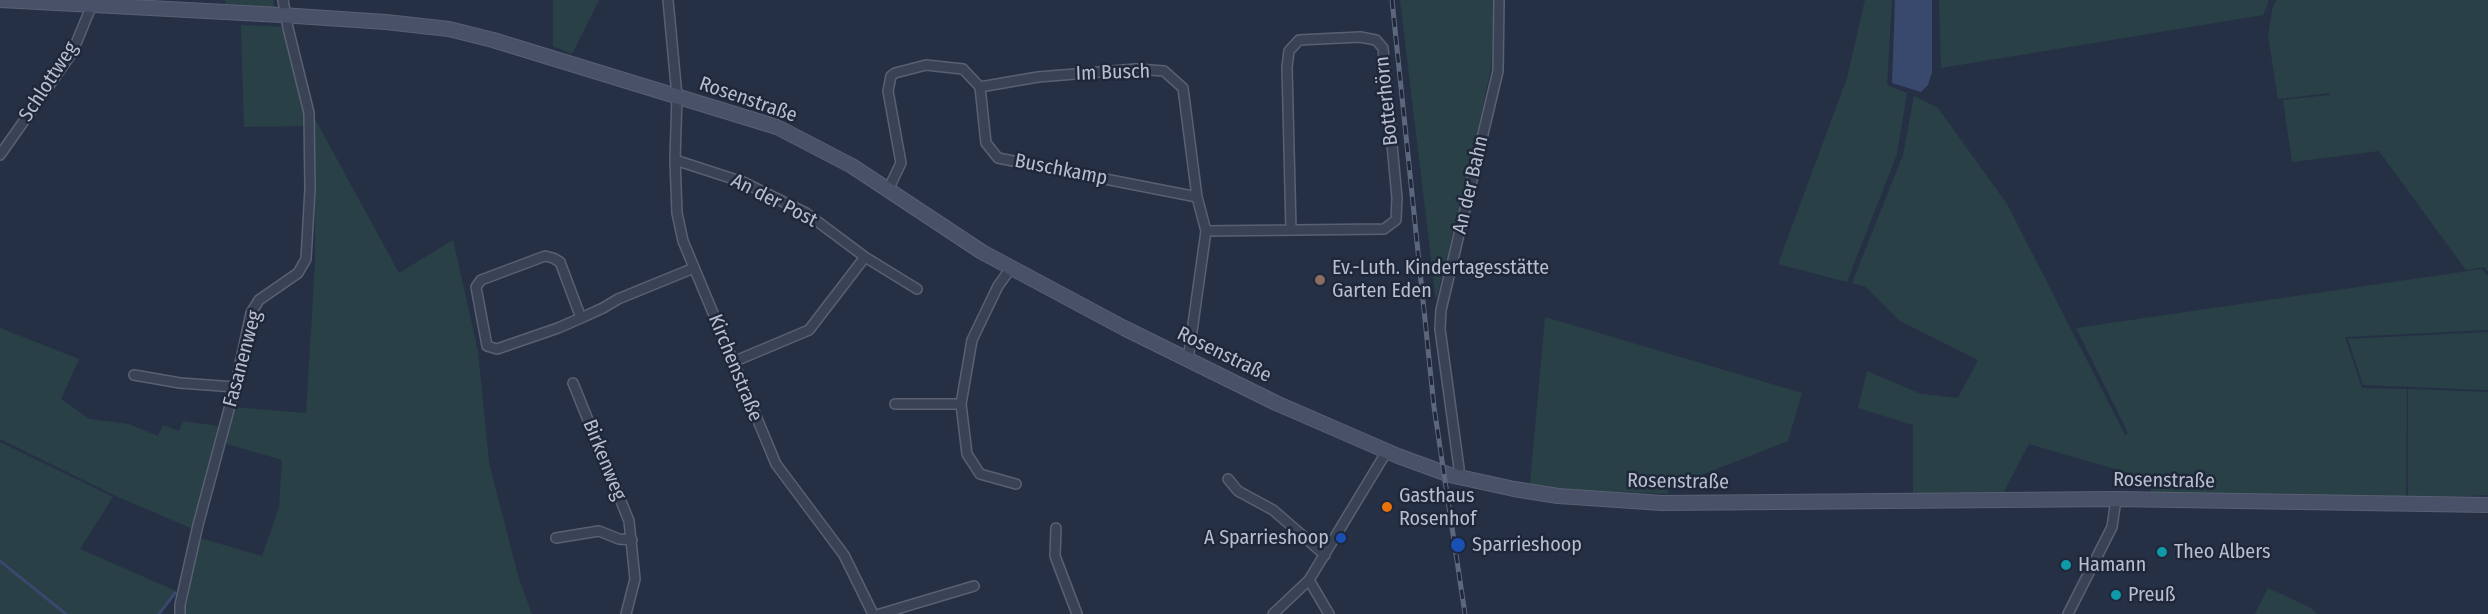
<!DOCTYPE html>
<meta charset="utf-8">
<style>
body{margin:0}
canvas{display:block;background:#263045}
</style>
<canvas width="2488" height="614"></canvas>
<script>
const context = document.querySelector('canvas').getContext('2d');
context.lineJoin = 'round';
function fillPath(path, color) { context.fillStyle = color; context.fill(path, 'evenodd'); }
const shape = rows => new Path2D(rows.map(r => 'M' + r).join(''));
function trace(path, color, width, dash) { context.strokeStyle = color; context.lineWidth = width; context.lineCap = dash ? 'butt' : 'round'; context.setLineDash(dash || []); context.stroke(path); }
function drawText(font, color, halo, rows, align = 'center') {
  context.font = font + ' "Fira Sans Condensed",sans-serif'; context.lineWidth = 5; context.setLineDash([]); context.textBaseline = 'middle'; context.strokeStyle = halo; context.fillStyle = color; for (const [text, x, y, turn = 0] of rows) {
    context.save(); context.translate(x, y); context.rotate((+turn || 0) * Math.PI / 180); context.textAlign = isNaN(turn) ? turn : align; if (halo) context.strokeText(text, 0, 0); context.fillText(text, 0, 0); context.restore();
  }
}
const green = shape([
 [225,0,273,0,275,10,226,4],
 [553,0,599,0,572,54,553,46],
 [1400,0,1494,0,1491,68,1471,161,1436,300],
 [1865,0,1892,0,1887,85,1907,93,1897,154,1847,282,1778,264,1847,78],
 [1939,0,2269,0,2263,15,1941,68],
 [2277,0,2488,0,2488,272,2484,267,2466,270,2379,151,2292,162,2283,100,2329,95,2330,93,2278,99,2268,35,2273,6],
 [241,25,284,27,304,111,305,126,244,127],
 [1914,96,1938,108,2007,204,2125,435,2128,433,2076,328,2482,269,2488,276,2488,330,2345,337,2362,388,2407,389,2406,500,2152,494,2149,482,2139,476,2029,444,2003,493,1913,494,1913,425,1858,408,1867,371,1921,394,1958,398,1978,360,1900,321,1866,287,1852,283,1903,155],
 [315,119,399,273,453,240,478,351,489,463,519,579,532,614,186,614,186,605,200,538,262,556,279,508,282,460,224,443,235,407,306,413,315,264],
 [1545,317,1802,393,1788,441,1668,488,1668,494,1561,490,1530,484],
 [0,328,79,359,61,399,89,419,129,424,158,436,163,425,179,431,183,421,218,426,193,529,116,496,0,439],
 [2488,332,2488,390,2363,385,2348,339],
 [2408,389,2488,392,2488,495,2408,499],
 [0,442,113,497,80,549,176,591,158,614,68,614,0,559],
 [0,563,47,599,64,614,0,614],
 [2268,588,2309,607,2318,614,2255,614]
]);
const water = shape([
 [1895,0,1932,0,1932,72,1928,85,1921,92,1892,83]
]);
const stream = shape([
 [0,561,66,614],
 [159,614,175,593]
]);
const street = shape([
 [668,0,677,96,675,160,677,213,683,241,776,464,844,555,873,614],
 [980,87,986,143,998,158,1197,197],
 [0,155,72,53,92,5],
 [675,160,743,182,806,213,865,257,809,330,733,362],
 [888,190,901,163,888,91,891,76,895,73,926,65,963,69,980,87,1038,77,1136,69,1164,71,1183,88,1197,197,1206,231,1188,360],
 [1206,231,1384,229,1396,220,1397,198,1383,48,1376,40,1360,37,1299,40,1289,51,1287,67,1291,230],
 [865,257,917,289],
 [1011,268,998,286,972,340,961,404,967,454,980,474,1016,484],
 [581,318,560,262,553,258,545,256,481,280,476,287,487,346,497,349,558,328,581,318,603,308,618,299,694,268],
 [134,375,180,383,235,387],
 [573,383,629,521,635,579,626,614],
 [895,404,961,404],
 [1458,477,1459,468,1440,329,1441,310,1498,71,1499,0],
 [1228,479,1238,491,1273,510,1325,555],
 [1056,528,1055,556,1077,614],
 [556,538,599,531,619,539,632,540],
 [1309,580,1329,614],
 [180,614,180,605,198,525,235,387,251,313,259,300,298,273,306,259,310,189,309,113,288,28,283,0],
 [880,614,974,586],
 [1273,614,1309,580,1387,451],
 [2068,614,2112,527,2116,499]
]);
const secondary = shape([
 [0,0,281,15,386,22,449,29,493,40,777,127,852,166,982,252,1124,328,1276,403,1398,456,1450,475,1514,489,1558,496,1662,503,2116,499,2488,505]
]);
const rail = shape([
 [1392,0,1434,407,1465,614]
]);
const markers = [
 [1320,280,6,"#8d6e63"],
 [1387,507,6,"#e8710a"],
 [1341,538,6,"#1a4fb4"],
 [1458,545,8,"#1a4fb4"],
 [2162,552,6,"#0f9aa8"],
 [2066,565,6,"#0f9aa8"],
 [2116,595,6,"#0f9aa8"]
];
const streetNames = [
 ["Im Busch",1113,73,-2],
 ["Schlottweg",49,82,-57],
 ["Rosenstraße",748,100,19],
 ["Botterhörn",1387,101,-96],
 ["Buschkamp",1061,170,11],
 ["An der Bahn",1471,185,-77],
 ["An der Post",774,201,27],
 ["Rosenstraße",1224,355,26],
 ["Fasanenweg",243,359,-75],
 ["Kirchenstraße",735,368,68],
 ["Birkenweg",604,460,68],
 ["Rosenstraße",2164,481,1],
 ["Rosenstraße",1678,482,1]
];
const poiNames = [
 ["Ev.-Luth. Kindertagesstätte",1332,268],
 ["Garten Eden",1332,291],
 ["Gasthaus",1399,496],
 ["Rosenhof",1399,519],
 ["A Sparrieshoop",1329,538,"right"],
 ["Sparrieshoop",1472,545],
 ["Theo Albers",2174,552],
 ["Hamann",2078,565],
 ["Preuß",2128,595]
];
fillPath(green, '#284046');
fillPath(water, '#38496d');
trace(stream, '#38496d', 3);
trace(street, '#596072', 12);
trace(secondary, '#596072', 16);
trace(street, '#3a4355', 9);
trace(secondary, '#485168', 14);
trace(rail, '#5c667c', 5);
trace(rail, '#1f273a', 3, [9]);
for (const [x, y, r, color] of markers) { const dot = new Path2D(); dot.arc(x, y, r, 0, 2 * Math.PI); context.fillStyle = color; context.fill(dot); trace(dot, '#1f273a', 2); }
drawText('20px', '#b8bece', '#1f273a', streetNames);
drawText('20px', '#b8bece', '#1f273a', poiNames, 'left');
</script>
